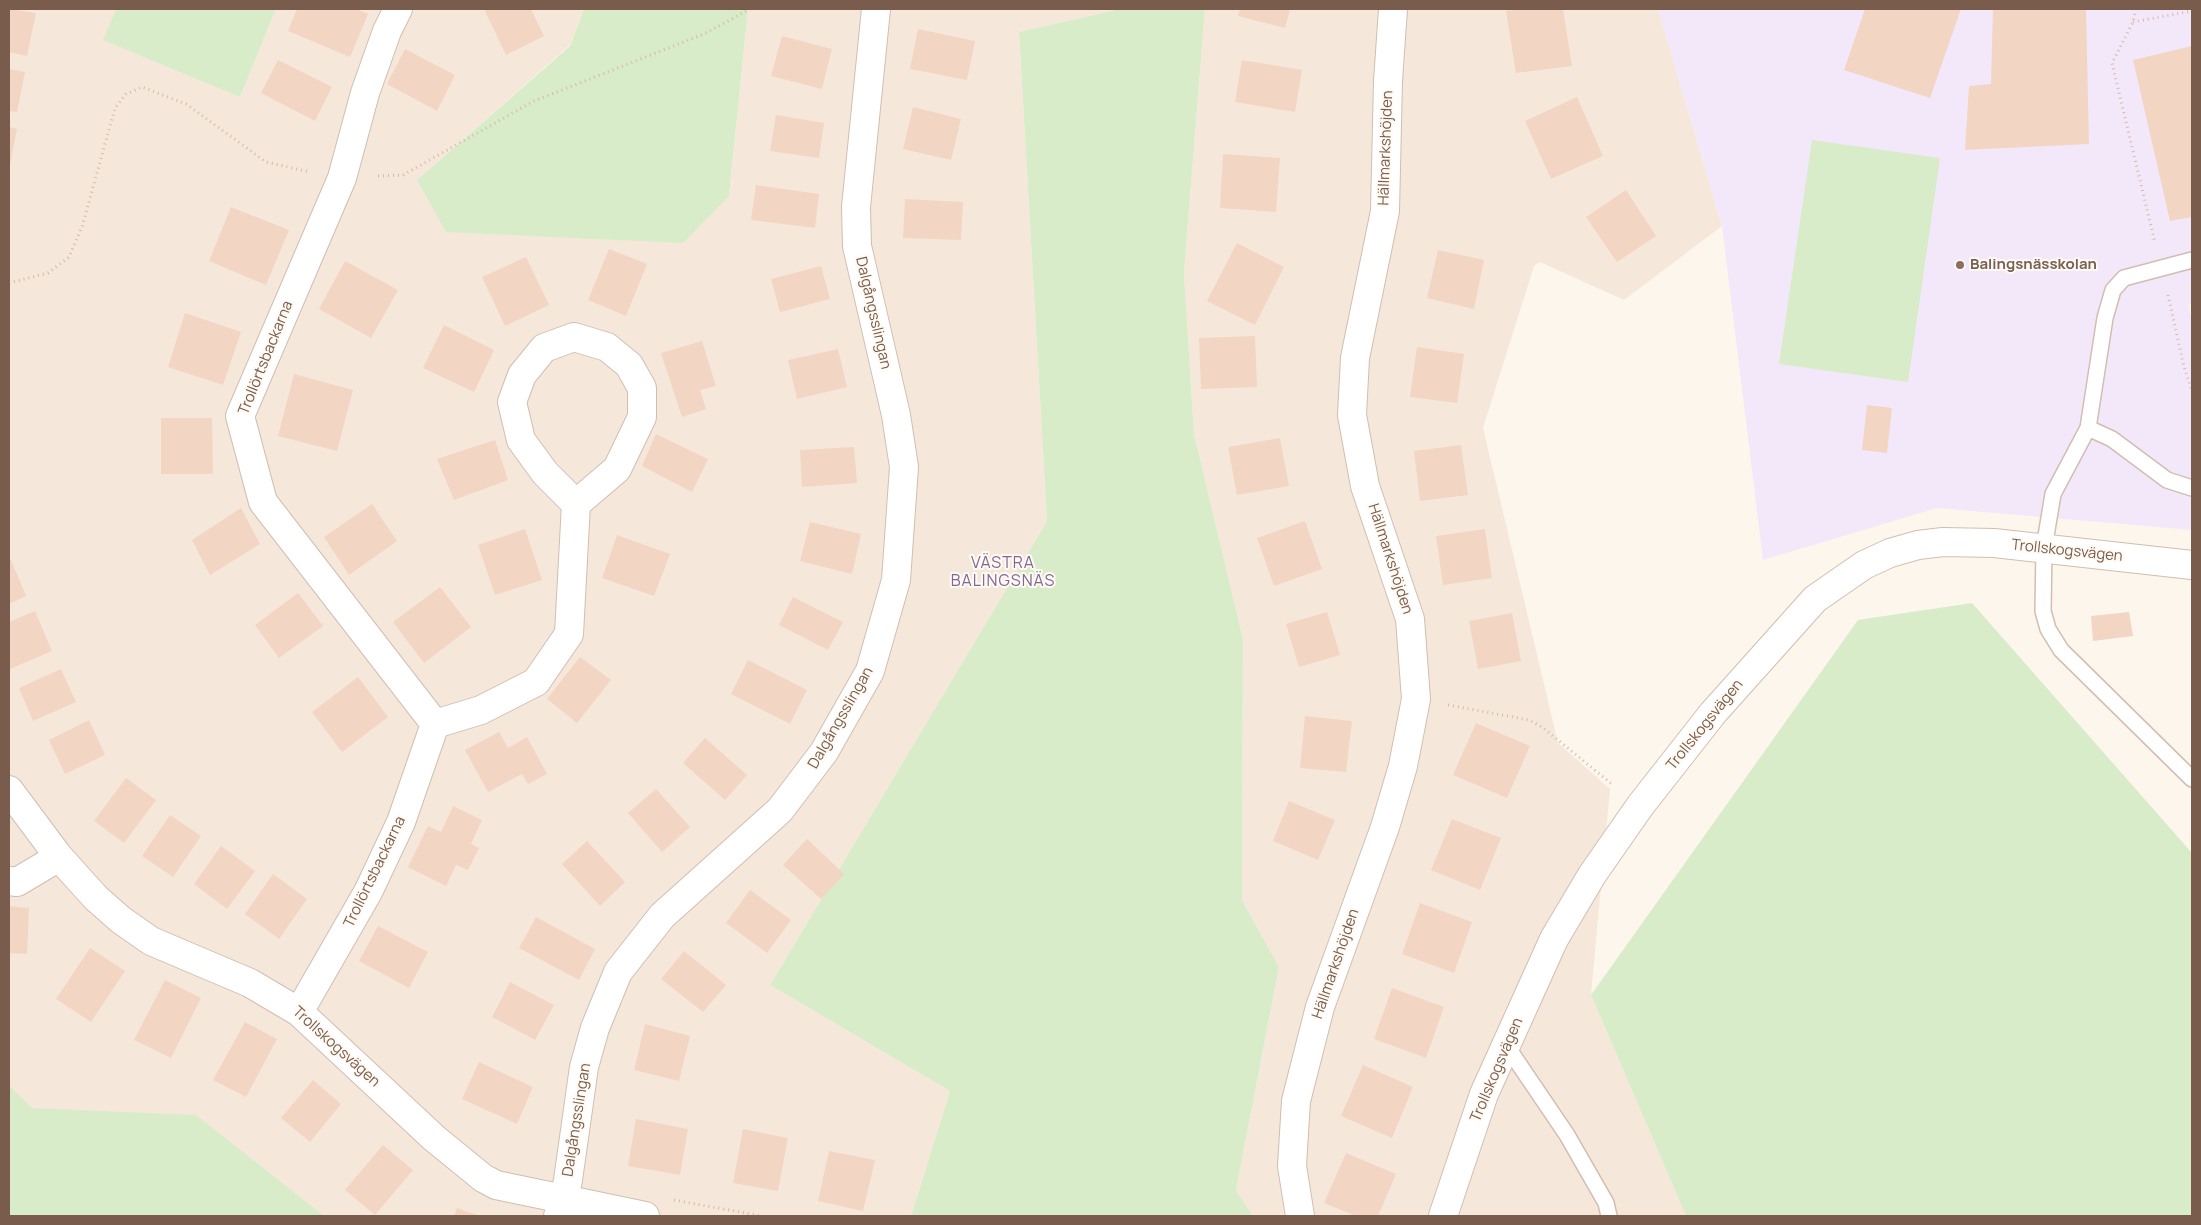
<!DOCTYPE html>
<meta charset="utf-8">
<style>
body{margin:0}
#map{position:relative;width:2201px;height:1225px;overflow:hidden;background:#fdf6ec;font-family:Manrope,sans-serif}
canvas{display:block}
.frame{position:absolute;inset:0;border:10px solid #7a5c4d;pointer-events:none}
</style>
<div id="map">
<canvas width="2201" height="1225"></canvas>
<div class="frame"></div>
</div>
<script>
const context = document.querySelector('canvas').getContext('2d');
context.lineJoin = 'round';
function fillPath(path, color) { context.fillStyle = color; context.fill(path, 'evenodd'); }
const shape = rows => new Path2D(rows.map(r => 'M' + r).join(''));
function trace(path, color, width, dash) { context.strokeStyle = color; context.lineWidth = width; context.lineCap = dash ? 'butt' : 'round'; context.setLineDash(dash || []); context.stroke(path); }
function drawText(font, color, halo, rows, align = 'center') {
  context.font = font + ' Manrope,sans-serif'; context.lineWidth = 4; context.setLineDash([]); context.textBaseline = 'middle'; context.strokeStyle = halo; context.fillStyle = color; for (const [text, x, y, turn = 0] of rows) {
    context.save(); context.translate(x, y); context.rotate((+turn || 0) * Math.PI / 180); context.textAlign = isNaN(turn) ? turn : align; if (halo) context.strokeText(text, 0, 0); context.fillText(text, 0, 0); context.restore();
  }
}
const residential = shape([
 [9,9,116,9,104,39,240,97,276,9,584,9,570,45,417,180,729,196,748,9,1120,9,1019,32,1047,521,770,985,950,1091,911,1216,92,1216,9,1127],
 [1205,9,1658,9,1722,226,1624,300,1540,262,1534,266,1483,428,1558,743,1610,789,1591,995,1686,1216,1253,1216,1236,1190,1279,967,1242,900,1243,639,1194,434,1184,272]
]);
const education = shape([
 [1658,9,2192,9,2192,304,2188,305,2192,320,2192,530,1937,508,1763,560,1722,226]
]);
const green = shape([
 [116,9,276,9,240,97,103,40],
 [584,9,748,9,729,196,683,243,446,232,417,180,570,46],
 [1120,9,1205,9,1184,272,1194,434,1243,639,1242,900,1279,967,1236,1190,1253,1216,911,1216,950,1091,770,985,1047,521,1019,32],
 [1812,140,1940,158,1908,382,1779,364],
 [1972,603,2192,853,2192,1216,1686,1216,1591,995,1858,620],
 [9,1086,32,1108,196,1115,324,1216,9,1216]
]);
const building = shape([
 [9,9,36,13,27,56,9,52],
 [297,9,357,9,368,14,350,57,288,31],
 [484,9,531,9,544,36,506,55],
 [1240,9,1290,9,1285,28,1238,16],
 [1521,9,1563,9,1572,66,1516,73,1506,11],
 [1865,9,1961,9,1930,98,1844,70],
 [1993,9,2086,9,2089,144,1965,150,1969,86,1991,84],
 [918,29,975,41,967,80,910,69],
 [782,36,832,49,822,89,771,76],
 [2192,46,2192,217,2170,221,2133,60],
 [405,49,455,75,437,111,387,84],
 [278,60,332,87,315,121,261,93],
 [1242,60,1302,70,1295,112,1235,102],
 [9,69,25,72,17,112,9,111],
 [1577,97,1603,156,1551,179,1525,121],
 [913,107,961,119,951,160,903,149],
 [776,115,824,123,819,158,770,151],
 [9,127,17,129,10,165,9,165],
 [1223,154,1280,158,1276,212,1220,208],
 [756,185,819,194,815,228,751,220],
 [1626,190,1656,236,1617,262,1586,217],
 [905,199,963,202,961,240,903,238],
 [231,207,289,230,266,285,209,261],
 [1237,243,1284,267,1255,325,1207,301],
 [609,249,647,264,626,316,588,300],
 [1438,250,1484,260,1474,309,1427,298],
 [526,257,549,305,505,326,482,277],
 [345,261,398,290,371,338,319,309],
 [821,266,830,299,780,312,771,279],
 [185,313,241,332,223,385,168,367],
 [444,325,494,350,474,392,423,368],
 [1255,336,1257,387,1201,389,1199,338],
 [702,341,716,386,700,390,706,409,682,417,661,353],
 [1417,347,1464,354,1457,403,1410,397],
 [838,349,847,387,797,399,788,360],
 [294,374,353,390,337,451,278,436],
 [1867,405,1892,408,1887,453,1862,450],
 [161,418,212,418,213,474,161,474],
 [656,434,708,459,692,492,642,466],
 [1280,438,1289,486,1237,495,1228,447],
 [495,440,508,480,454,500,437,459],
 [1461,445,1468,495,1420,501,1414,451],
 [854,447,857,483,802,487,800,450],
 [372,504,397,541,349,575,324,537],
 [241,508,260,544,210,575,192,540],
 [1305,521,1322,569,1274,586,1257,538],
 [810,522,861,534,852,574,800,561],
 [525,529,542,580,495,595,478,545],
 [1485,529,1492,578,1443,585,1436,536],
 [617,535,670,554,654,596,602,578],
 [9,560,11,560,26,596,9,604],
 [440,587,471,627,424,663,393,622],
 [298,593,323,626,279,658,255,625],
 [793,597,843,622,828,650,779,625],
 [35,611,52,651,10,669,9,622],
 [1327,612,1340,655,1299,667,1286,624],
 [2129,612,2133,636,2093,641,2091,616],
 [1512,613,1521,661,1478,669,1469,621],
 [580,657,611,680,577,723,547,699],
 [748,660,807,690,790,724,731,694],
 [61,669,76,702,33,721,19,688],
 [358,677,388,717,342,752,312,712],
 [1305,716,1352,721,1346,772,1300,768],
 [89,720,105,755,65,774,49,740],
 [1476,723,1530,746,1507,798,1453,775],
 [499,732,508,748,527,737,547,774,528,784,522,774,488,792,465,750],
 [705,738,747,775,725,800,683,763],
 [126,778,156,800,124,843,94,821],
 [656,789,690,827,662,852,628,813],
 [1289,801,1335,820,1318,860,1273,841],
 [453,806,482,820,471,844,479,848,468,870,456,865,446,886,408,867,428,826,441,832],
 [170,815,201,836,173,877,142,856],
 [1452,819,1501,838,1480,890,1431,870],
 [807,839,844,874,821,899,783,865],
 [587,841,625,882,600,906,562,864],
 [221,846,255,871,227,909,194,884],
 [273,874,307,899,279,939,245,914],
 [750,890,791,920,767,953,726,923],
 [1420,903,1472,922,1454,973,1402,954],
 [9,906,29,908,27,954,9,953],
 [536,917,595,949,579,980,519,948],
 [378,926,428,952,409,988,359,961],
 [90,948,125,971,91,1022,56,999],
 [684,951,726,985,703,1012,661,979],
 [165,980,201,998,171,1058,134,1040],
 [510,982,554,1005,535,1040,492,1017],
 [1392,988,1444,1007,1426,1058,1374,1039],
 [245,1022,277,1039,246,1097,213,1080],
 [645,1024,690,1036,679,1081,634,1070],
 [479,1062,533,1087,517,1124,462,1099],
 [1363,1065,1413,1087,1392,1138,1341,1116],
 [313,1080,341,1104,310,1142,281,1118],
 [636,1119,688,1129,680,1175,628,1166],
 [743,1129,788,1138,778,1191,733,1183],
 [383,1145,413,1170,375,1215,345,1190],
 [829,1151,875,1160,863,1211,818,1201],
 [1346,1153,1396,1174,1378,1216,1356,1216,1324,1203],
 [457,1208,480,1216,454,1216]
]);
const path = shape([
 [2136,9,2133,22,2112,63,2155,243],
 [2133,22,2192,11],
 [378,176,403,175,534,101,704,34,750,9],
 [9,283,48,273,69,257,82,227,115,108,126,94,142,87,186,104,266,162,310,172],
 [2168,295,2184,367,2192,391],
 [1448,705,1529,720,1542,727,1613,785],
 [674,1200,762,1216]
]);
const lane = shape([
 [2192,260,2124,278,2113,290,2105,318,2088,428,2112,439,2167,480,2192,488],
 [2088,428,2053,494,2044,548,2043,611,2048,629,2061,650,2192,779],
 [1506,1045,1567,1135,1606,1203,1609,1216]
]);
const street = shape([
 [398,9,387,31,365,93,342,178,240,416,263,502,435,724],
 [9,790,59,857,96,898,121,920,151,941,250,983,299,1012,434,1138,483,1178,496,1185,645,1216],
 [9,881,17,882,59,857],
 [299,1012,368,892,401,822,435,724,481,710,536,682,569,634,576,504,617,469,642,417,642,388,629,365,607,347,574,337,544,348,522,375,512,402,521,440,545,473,576,504],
 [558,1216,564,1201,568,1180,584,1067,595,1028,618,972,662,916,780,810,824,752,870,671,896,580,904,467,896,415,857,246,856,207,876,9],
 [1300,1216,1292,1166,1296,1101,1320,1007,1385,827,1403,766,1416,699,1410,619,1365,486,1352,415,1355,358,1385,211,1388,81,1393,9],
 [1443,1216,1484,1094,1554,939,1592,875,1640,806,1713,713,1815,599,1864,565,1890,553,1918,545,1943,542,1994,543,2192,565]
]);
const markers = [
 [1960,265,5,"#8d6e63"]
];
const streetNames = [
 ["Hällmarkshöjden",1386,148,-88],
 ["Dalgångsslingan",873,313,77],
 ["Trollörtsbackarna",266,358,-68],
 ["Trollskogsvägen",2067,551,6],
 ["Hällmarkshöjden",1390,559,72],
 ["Dalgångsslingan",841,718,-60],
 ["Trollskogsvägen",1705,725,-51],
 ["Trollörtsbackarna",375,872,-64],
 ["Hällmarkshöjden",1336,964,-71],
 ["Trollskogsvägen",336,1047,42],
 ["Trollskogsvägen",1497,1070,-67],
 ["Dalgångsslingan",577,1120,-81]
];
const educationNames = [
 ["Balingsnässkolan",1970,265]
];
const neighbourhoodNames = [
 ["VÄSTRA",1003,564],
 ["BALINGSNÄS",1003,582]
];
fillPath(residential, '#f5e8da');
fillPath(education, '#f3e8fa');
fillPath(green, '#d8ecc9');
fillPath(building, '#f3d5c3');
trace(lane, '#d1beb0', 18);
trace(street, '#d1beb0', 30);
trace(path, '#d9b8a5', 3, [1, 4]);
trace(lane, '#fff', 15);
trace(street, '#fff', 28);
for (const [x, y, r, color] of markers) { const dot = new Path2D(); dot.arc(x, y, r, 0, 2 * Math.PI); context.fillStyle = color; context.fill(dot); trace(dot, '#fffaf3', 2); }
drawText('15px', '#7a5c4d', '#fffaf3', streetNames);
drawText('bold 15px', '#785e54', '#fffaf3', educationNames, 'left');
context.letterSpacing = '1px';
drawText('16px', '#846695', '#fffaf3', neighbourhoodNames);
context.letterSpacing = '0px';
</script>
